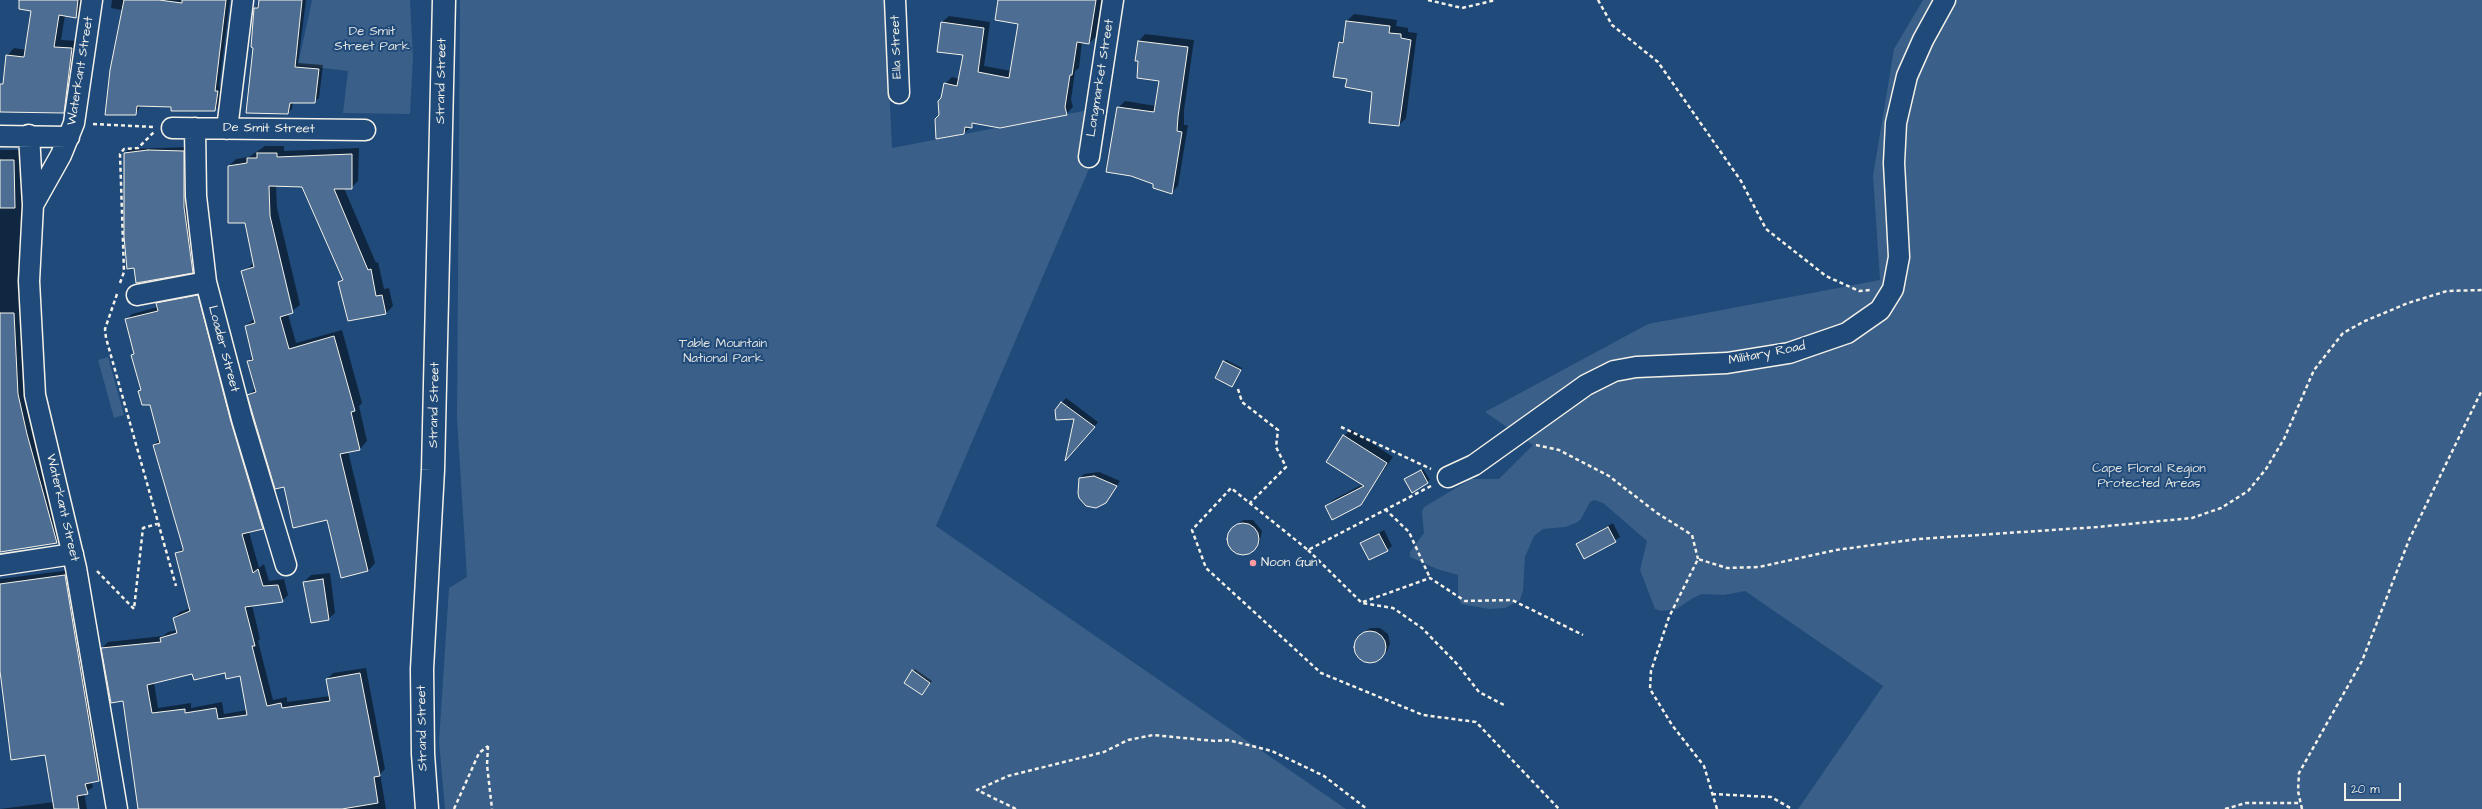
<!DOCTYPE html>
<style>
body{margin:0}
#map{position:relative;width:2482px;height:809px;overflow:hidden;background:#1f4a7a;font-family:"Architects Daughter",sans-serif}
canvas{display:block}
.scale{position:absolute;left:2344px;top:783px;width:57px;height:18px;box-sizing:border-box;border:2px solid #f4f1e8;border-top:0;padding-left:5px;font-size:12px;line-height:14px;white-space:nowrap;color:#f4f1e8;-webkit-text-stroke:3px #1f4a7a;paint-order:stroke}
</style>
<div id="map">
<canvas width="2482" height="809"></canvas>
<div class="scale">20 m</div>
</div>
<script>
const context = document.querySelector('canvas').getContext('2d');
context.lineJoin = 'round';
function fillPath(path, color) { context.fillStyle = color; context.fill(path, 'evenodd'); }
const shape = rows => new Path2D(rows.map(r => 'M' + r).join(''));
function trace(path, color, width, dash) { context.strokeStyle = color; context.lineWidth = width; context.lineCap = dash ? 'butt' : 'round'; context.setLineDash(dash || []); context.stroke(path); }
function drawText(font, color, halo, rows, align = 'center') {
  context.font = font + ' "Architects Daughter",sans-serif'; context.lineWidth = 4; context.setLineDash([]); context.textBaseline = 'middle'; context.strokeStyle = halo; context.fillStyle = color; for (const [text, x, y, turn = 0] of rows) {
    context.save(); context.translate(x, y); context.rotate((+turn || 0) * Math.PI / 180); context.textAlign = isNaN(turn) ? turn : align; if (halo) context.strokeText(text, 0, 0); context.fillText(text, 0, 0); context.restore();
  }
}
const green = shape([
 [312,0,410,0,413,58,410,114,343,113,348,71,298,65],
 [460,0,885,0,892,148,1099,108,1098,148,936,526,1346,809,445,809,439,742,449,588,467,577,457,418],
 [1923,0,2482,0,2482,809,1798,809,1883,686,1745,591,1724,595,1702,594,1693,598,1677,609,1661,611,1655,609,1640,570,1647,541,1603,503,1594,500,1590,502,1581,519,1576,523,1565,527,1543,529,1534,536,1525,557,1523,591,1520,600,1505,608,1489,609,1461,604,1458,593,1458,575,1437,569,1410,557,1410,552,1424,533,1422,512,1424,507,1471,479,1499,479,1533,445,1485,412,1648,324,1880,280,1873,176,1894,49],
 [108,357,124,415,114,418,98,360]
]);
const shadow = shape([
 [34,0,84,0,83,9,76,17,65,15,61,40,79,41,71,105,63,112,0,111,7,56,14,48,26,50],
 [112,0,230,0,219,86,222,87,219,105,215,110,141,105,136,114,122,10,111,8],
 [260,0,306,0,298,63,323,65,319,98,314,102,293,102,292,109,288,113,254,47,255,9],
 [999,0,1101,0,1096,37,1089,43,1082,42,1079,68,1075,71,1071,100,1073,107,1066,114,976,122,964,133,940,115,945,84,952,77,959,79,964,55,938,51,942,22,949,16,990,22,984,66,1011,71,1019,23],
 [1354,14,1397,20,1396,26,1408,28,1408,32,1417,33,1406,118,1399,125,1373,91,1348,79,1340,42,1345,37,1347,21],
 [1145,34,1194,40,1184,110,1184,125,1188,125,1178,186,1171,193,1154,184,1118,108,1125,101,1156,106,1160,80,1139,41],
 [265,146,284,146,284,151,359,148,358,181,351,188,344,188,376,263,378,262,384,289,389,288,393,306,386,313,339,282,343,278,303,186,276,185,277,208,300,305,288,314,296,343,342,330,362,403,359,406,367,441,360,449,348,451,375,563,368,571,328,518,249,395,256,388,248,362,253,356,246,326,254,319,243,272,254,263,246,222,229,166,236,159,249,157],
 [269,211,293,309,291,309,267,212],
 [188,147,197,267,193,272,137,282,125,153,129,149],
 [0,150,24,150,24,340,67,532,57,542,0,551],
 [204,290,269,522,263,528,249,532,259,568,264,564,269,581,284,579,288,595,282,601,252,605,260,639,258,641,273,700,287,697,287,702,330,696,327,679,333,673,366,668,385,769,380,774,386,809,140,809,123,700,102,648,108,642,163,636,168,632,177,630,174,618,180,612,191,608,176,554,184,547,154,445,160,439,151,404,139,391,141,388,126,320,132,314,158,307,157,303,163,297],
 [226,672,241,674,247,710,224,714,222,702,191,708,191,703,158,708,154,682,193,673],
 [1226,360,1242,368,1232,386,1224,362],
 [1066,398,1098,422,1069,456,1075,418,1056,410],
 [1351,429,1393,457,1360,504,1326,506,1333,500,1363,484,1344,436],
 [1423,469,1430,480,1412,491,1407,478],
 [1099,472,1120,481,1105,502,1080,478,1084,474],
 [1243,520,1253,520,1262,531,1259,545,1245,554,1235,552,1229,545,1228,535],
 [1613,523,1620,537,1585,558,1577,544],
 [1384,530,1392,546,1387,550,1361,543],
 [71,570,104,774,99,780,91,781,93,787,84,793,87,809,0,809,54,802,46,754,0,666,0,579],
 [330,573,335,613,328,619,304,582,311,575],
 [1370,628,1380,628,1388,634,1390,644,1386,653,1372,662,1362,661,1354,648,1357,639],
 [915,669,932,681,924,692,913,671]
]);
const building = shape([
 [19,0,78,0,76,18,59,15,54,47,72,48,64,113,0,112,0,84,3,84,6,55,24,57,31,11,19,9,19,0],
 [124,0,159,0,182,3,182,0,226,0,215,91,218,91,215,111,171,111,171,107,137,106,136,115,105,115,110,70,124,0],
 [259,0,302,0,295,67,319,69,315,103,290,103,288,114,246,113,253,48,251,47,254,8,258,8,259,0],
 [998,0,1096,0,1089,44,1077,42,1072,75,1070,75,1065,107,1067,115,1000,128,972,123,972,128,965,127,964,134,936,139,935,119,939,115,938,101,941,98,944,83,957,86,963,55,937,52,941,22,984,28,978,72,1009,78,1018,24,995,20,998,0],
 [1346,21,1390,26,1389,33,1401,34,1401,38,1411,40,1399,126,1369,123,1372,92,1345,87,1347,79,1333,77,1339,42,1343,43,1346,21],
 [1138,41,1188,47,1178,117,1177,131,1182,132,1172,194,1153,188,1153,184,1131,176,1106,172,1117,107,1154,112,1159,81,1137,78,1138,61,1135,61,1138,41],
 [148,150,184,151,184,207,193,273,136,283,134,268,127,269,124,237,124,153,148,150],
 [257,153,277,153,277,157,352,154,352,189,334,189,368,270,371,269,376,296,382,295,386,314,348,321,338,282,343,280,302,187,269,186,270,216,293,313,280,317,289,349,334,336,355,411,351,412,360,450,340,454,368,571,341,578,327,520,293,528,284,487,275,489,247,395,256,392,247,361,253,360,245,326,255,323,241,271,254,267,245,223,228,223,228,166,247,163,247,158,257,158,257,153],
 [0,160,14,160,15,208,0,208,0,160],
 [198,295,231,422,263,529,242,534,253,573,258,569,263,586,278,585,283,602,245,607,255,646,252,646,267,706,281,703,282,708,330,701,326,679,360,673,380,776,374,777,378,803,342,809,138,809,123,701,111,703,101,648,161,642,160,638,177,633,173,618,190,611,175,553,183,551,183,548,153,445,160,443,150,405,142,405,138,391,141,390,131,355,134,354,125,319,158,311,156,303,198,295],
 [225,673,226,679,240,676,247,715,218,719,216,708,185,713,185,709,152,713,147,685,192,674,194,680,225,673],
 [0,313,14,313,18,394,27,434,57,543,0,552,0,313],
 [1223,361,1241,370,1232,387,1215,378,1223,361],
 [1061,402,1095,427,1065,461,1074,419,1056,420,1055,410,1061,402],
 [1343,435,1387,463,1361,505,1332,520,1325,506,1364,486,1326,462,1343,435],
 [1421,470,1428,483,1412,493,1404,479,1421,470],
 [1094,476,1117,486,1106,503,1096,508,1086,506,1079,498,1078,493,1079,478,1094,476],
 '1227 539a16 16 0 1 1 32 0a16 16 0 1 1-32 0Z',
 [1608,527,1616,542,1584,559,1576,544,1608,527],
 [1379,534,1388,551,1369,560,1360,543,1379,534],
 [65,575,99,781,85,784,88,794,77,796,79,809,54,809,45,755,11,760,0,671,0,584,65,575],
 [323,579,329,620,311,623,303,582,323,579],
 '1354 647a16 16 0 1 1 32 0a16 16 0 1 1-32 0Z',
 [912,670,930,683,922,695,904,683,912,670]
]);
const path = shape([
 [1428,0,1462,8,1496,0],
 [1598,0,1612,25,1658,62,1741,181,1766,229,1826,276,1859,291,1870,290],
 [93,124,154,127],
 [120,283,124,272,120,154,124,149,138,148,154,132],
 [117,294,105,329,106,338,176,586],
 [1238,389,1242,402,1278,430,1276,447,1286,467,1250,503],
 [1341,427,1431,469],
 [1536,445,1559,450,1609,476,1657,513,1692,535,1698,559],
 [1431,486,1308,550,1231,488,1192,530,1206,568,1321,673,1423,715,1476,722,1559,809],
 [1385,509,1409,532,1430,578],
 [1308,550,1362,603,1393,608,1422,628,1458,665,1479,692,1506,706],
 [97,571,134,609,143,528,157,524],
 [1363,602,1430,578,1465,601,1512,600,1583,635],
 [488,746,487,765,492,809],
 [1712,794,1771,797,1792,809],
 [454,809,479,753,488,746],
 [1016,809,977,790,1008,776,1104,752,1128,740,1153,735,1215,741,1228,740,1272,751,1324,776,1367,809],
 [1717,809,1704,766,1672,725,1650,689,1651,671,1669,617,1698,559,1727,568,1759,567,1836,550,1918,539,2097,527,2192,518,2221,508,2248,491,2266,469,2284,439,2314,370,2343,333,2365,321,2408,303,2447,291,2482,290],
 [2225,809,2246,803,2300,803],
 [2302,809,2298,791,2299,773,2362,661,2409,540,2482,390]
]);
const minor = shape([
 [895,0,899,93],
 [172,128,365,130],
 [195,128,196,196,206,282,242,419,286,565],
 [227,129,243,0],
 [29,135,33,205,29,281,35,395,76,568,117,809],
 [0,136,69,137],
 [1089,157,1113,0],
 [33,205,61,155,74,123,92,0],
 [137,295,206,282],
 [1448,477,1474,465,1586,385,1614,371,1636,367,1727,363,1789,353,1847,333,1880,310,1893,289,1899,257,1894,163,1896,123,1907,76,1923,40,1945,0],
 [0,565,73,554]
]);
const tertiary = shape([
 [427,809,423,754,422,669,433,470,444,0]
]);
const markers = [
 [1253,563,4,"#ff9aa2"]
];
const parkNames = [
 ["De Smit",372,32],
 ["Street Park",372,47],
 ["Table Mountain",723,344],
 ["National Park",723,359],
 ["Cape Floral Region",2149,469],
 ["Protected Areas",2149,484]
];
const streetNames = [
 ["Ella Street",897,47,-92],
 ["Waterkant Street",81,71,-81],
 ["Longmarket Street",1101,78,-81],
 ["Strand Street",442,81,-89],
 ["De Smit Street",269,129,1],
 ["Loader Street",223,349,75],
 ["Military Road",1767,354,-11],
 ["Strand Street",435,405,-89],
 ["Waterkant Street",62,508,77],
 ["Strand Street",423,728,-91]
];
const poiNames = [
 ["Noon Gun",1261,563]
];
fillPath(green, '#3a5f88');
fillPath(shadow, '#0007');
fillPath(building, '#4d6e92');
trace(building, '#f4f1e8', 1);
trace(minor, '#f4f1e8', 23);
trace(tertiary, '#f4f1e8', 25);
trace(path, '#f4f1e8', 2.5, [4, 3]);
trace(minor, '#1f4a7a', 20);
trace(tertiary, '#1f4a7a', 22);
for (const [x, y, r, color] of markers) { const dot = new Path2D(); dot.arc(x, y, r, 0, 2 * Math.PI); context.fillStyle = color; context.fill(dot); trace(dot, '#1f4a7a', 1.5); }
drawText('13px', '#e1e2de', '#1f4a7a', parkNames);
drawText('13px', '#f4f1e8', '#1f4a7a', streetNames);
drawText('13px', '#f4f1e8', '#1f4a7a', poiNames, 'left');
</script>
